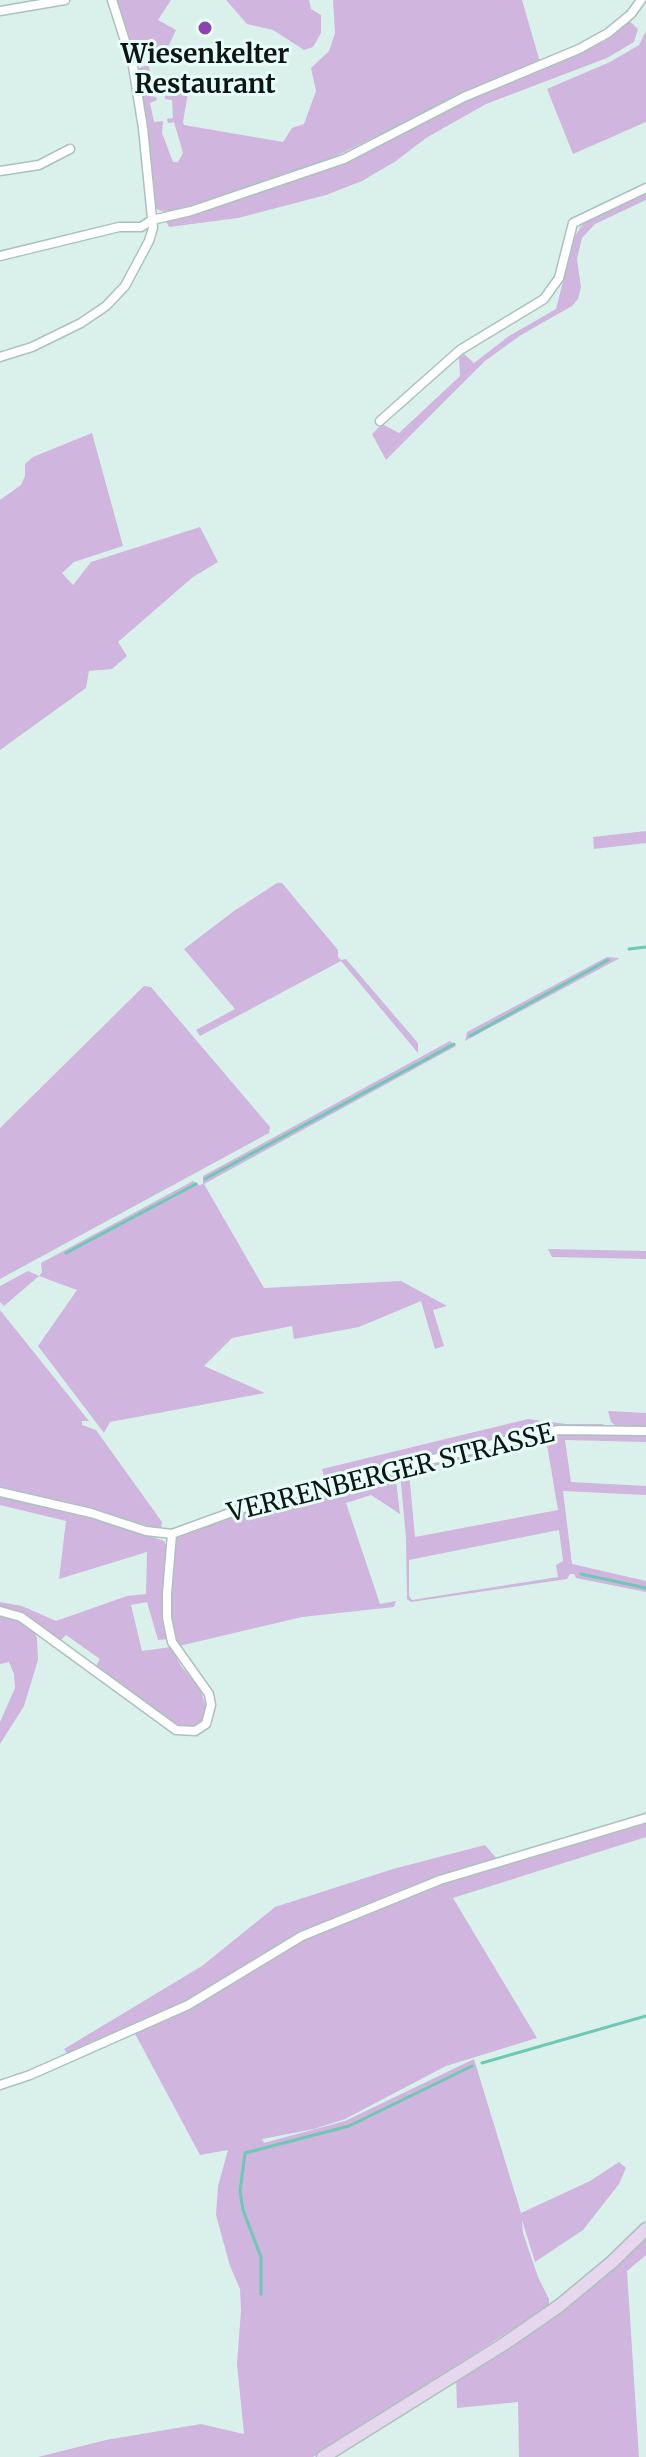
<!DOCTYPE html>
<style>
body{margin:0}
canvas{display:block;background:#daf1eb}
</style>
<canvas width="646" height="2457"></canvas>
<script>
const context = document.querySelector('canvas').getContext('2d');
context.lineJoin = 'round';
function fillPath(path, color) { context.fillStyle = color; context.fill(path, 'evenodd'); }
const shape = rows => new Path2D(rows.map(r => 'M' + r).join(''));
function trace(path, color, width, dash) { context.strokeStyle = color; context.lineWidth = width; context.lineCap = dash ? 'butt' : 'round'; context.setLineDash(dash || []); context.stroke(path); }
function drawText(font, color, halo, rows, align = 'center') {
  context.font = font + ' Merriweather,serif'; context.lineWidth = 6; context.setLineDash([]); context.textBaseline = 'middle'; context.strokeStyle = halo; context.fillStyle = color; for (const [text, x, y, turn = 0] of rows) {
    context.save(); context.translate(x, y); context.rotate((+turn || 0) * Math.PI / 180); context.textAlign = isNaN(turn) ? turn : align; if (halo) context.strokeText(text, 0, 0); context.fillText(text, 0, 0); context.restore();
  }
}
const green = shape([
 [117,0,171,0,158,20,176,30,169,45,134,59],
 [226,0,309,0,311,9,321,15,321,33,313,47,304,50,273,30,247,24],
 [333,0,522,0,540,62,460,95,332,158,190,206,164,212,157,209,154,205,137,74,139,68,148,65,152,76,146,76,149,96,156,97,157,100,150,103,154,122,163,121,162,133,173,162,178,162,183,153,174,122,168,123,167,119,173,118,172,100,165,99,165,96,171,96,171,75,197,79,196,83,190,82,183,122,184,125,283,142,292,128,304,124,316,91,311,68,329,51,335,33],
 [629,21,638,29,634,42,607,58,486,104,426,138,396,161,362,181,326,195,238,218,169,227,166,221,347,162,466,101,605,41],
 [646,31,646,122,573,154,547,89,610,62,639,45],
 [646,191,646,200,595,224,582,238,577,259,581,287,578,299,572,306,521,335,485,361,386,460,372,434,382,424,399,433,460,376,459,358,464,354,474,363,509,336,556,309,574,238,583,223,594,216],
 [92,433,123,546,74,562,62,573,73,585,91,562,200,527,218,562,193,577,118,642,127,656,112,669,89,671,86,688,0,750,0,500,21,485,25,476,25,464,33,457],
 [646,831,646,843,594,849,593,837],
 [277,883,282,883,338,950,338,957,341,960,346,959,418,1043,418,1053,341,961,200,1036,196,1030,235,1009,184,949,234,911],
 [607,957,620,958,465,1041,467,1032],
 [144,986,151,987,270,1127,269,1133,0,1279,0,1128],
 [450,1041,456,1046,204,1184,264,1288,401,1281,447,1306,433,1310,444,1346,435,1349,421,1301,359,1327,294,1339,292,1326,232,1338,204,1366,265,1393,110,1422,104,1433,38,1346,77,1290,39,1276,4,1306,0,1302,0,1286,28,1271,39,1276,42,1272,41,1263,193,1181,199,1185,203,1184,203,1176],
 [548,1249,646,1251,646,1259,552,1257],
 [0,1310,89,1421,82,1421,82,1425,96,1430,162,1522,161,1529,0,1489],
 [608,1411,646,1413,646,1427,616,1426,611,1422],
 [528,1419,566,1424,604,1424,602,1426,561,1427,524,1433,325,1481,322,1469],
 [562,1434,646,1434,646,1442,565,1440,571,1482,646,1486,646,1495,563,1491,572,1564,646,1581,646,1592,576,1578,574,1574,570,1574,567,1579,411,1602,407,1599,406,1538,400,1473,403,1470,528,1439],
 [546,1439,558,1510,415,1537,409,1472],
 [559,1530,563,1561,556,1565,558,1577,412,1600,409,1596,409,1560],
 [395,1472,400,1514,371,1495,346,1503,380,1604,396,1601,394,1607,302,1617,179,1646,169,1616,174,1549,177,1538,184,1532,258,1507],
 [0,1495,90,1516,164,1541,167,1548,163,1619,168,1639,158,1640,147,1602,131,1605,142,1651,171,1647,181,1666,200,1688,207,1710,201,1724,186,1728,176,1725,96,1666,100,1659,66,1635,60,1641,20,1613,0,1608,0,1602,22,1606,56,1621,127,1596,146,1594,147,1552,59,1579,66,1521,0,1505],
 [0,1614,20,1620,33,1630,37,1638,38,1660,24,1706,0,1744,0,1722,15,1688,14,1674,9,1662,0,1664],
 [646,1818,646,1837,453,1898,537,2038,446,2066,345,2119,314,2129,262,2139,264,2143,345,2121,474,2059,521,2213,590,2181,619,2162,626,2168,619,2184,583,2230,535,2262,522,2220,523,2233,538,2277,549,2299,549,2306,313,2457,38,2457,106,2440,201,2424,244,2434,237,2364,241,2310,240,2289,230,2266,216,2215,218,2186,228,2150,200,2155,133,2030,70,2058,64,2049,202,1966,275,1907,393,1869,485,1845,499,1861],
 [646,2229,646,2255,627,2271,639,2457,519,2457,518,2402,457,2408,456,2374,504,2344]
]);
const stream = shape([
 [629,949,646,947],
 [470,1036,608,960],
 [205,1179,454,1044],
 [66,1253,196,1184],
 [581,1574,646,1588],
 [482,2063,646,2016],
 [261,2294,261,2257,243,2210,240,2191,245,2153,349,2126,472,2066]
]);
const minor = shape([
 [0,11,65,0],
 [0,171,39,165,70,149],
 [0,256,119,227,141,227,152,220,191,211,344,159,464,97,579,49,608,33,631,14,641,0],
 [0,357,32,347,81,323,106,306,125,286,149,241,153,228,143,128,133,66,112,0],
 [380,421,460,350,544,299,559,278,573,223,646,188],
 [0,1492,91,1513,146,1531,172,1534,257,1503,526,1436,559,1430,646,1431],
 [0,1611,21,1617,176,1730,195,1731,206,1724,211,1705,209,1694,172,1642,167,1618,167,1594,172,1534],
 [0,2085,30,2075,188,2005,302,1936,440,1880,646,1818]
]);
const secondary = shape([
 [323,2457,504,2344,559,2306,612,2262,646,2229]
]);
const markers = [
 [205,28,8,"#8f41b1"]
];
const poiNames = [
 ["Wiesenkelter",205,56],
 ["Restaurant",205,86]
];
const streetNames = [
 ["VERRENBERGER STRASSE",391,1474,-14]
];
fillPath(green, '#d0b5de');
trace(stream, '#6dc8b4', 3);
trace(minor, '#abc2bc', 11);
trace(secondary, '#abc2bc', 15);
trace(minor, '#fff', 8);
trace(secondary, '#e6d7ee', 12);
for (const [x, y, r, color] of markers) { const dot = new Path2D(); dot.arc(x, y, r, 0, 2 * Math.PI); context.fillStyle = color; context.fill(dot); trace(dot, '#e7fef8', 3); }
drawText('bold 26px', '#0d1614', '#e7fef8', poiNames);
drawText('26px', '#0d1614', '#e7fef8', streetNames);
</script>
